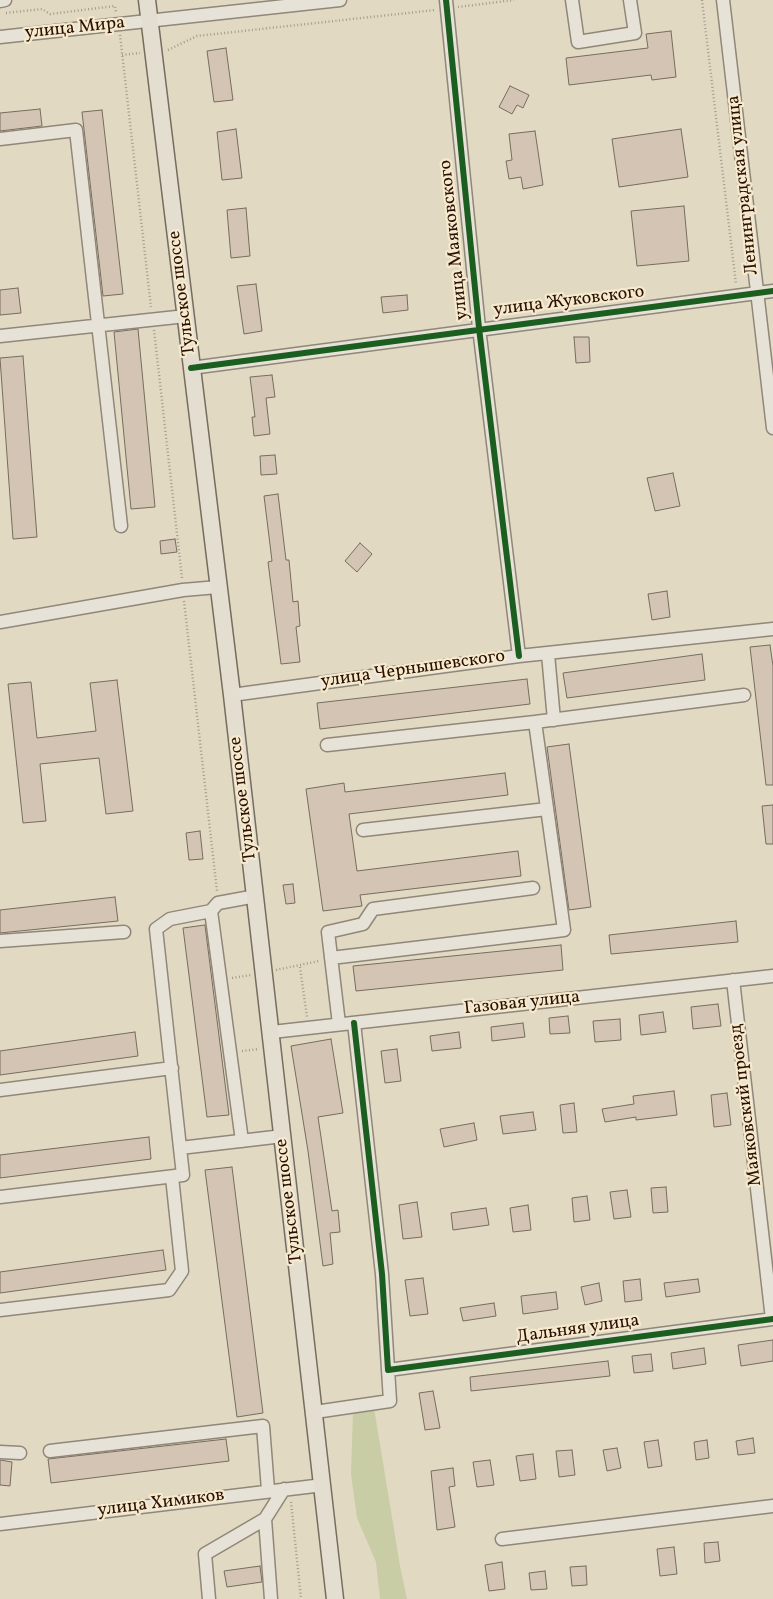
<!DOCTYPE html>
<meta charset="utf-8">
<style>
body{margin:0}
canvas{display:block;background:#e1d9c1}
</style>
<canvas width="773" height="1599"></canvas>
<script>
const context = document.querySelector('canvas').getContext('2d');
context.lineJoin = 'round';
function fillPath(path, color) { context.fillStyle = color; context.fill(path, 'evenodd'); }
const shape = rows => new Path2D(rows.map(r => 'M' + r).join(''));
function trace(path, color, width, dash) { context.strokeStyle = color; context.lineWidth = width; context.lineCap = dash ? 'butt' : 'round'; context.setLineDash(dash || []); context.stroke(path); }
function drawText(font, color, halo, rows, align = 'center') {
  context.font = font + ' Vollkorn,serif'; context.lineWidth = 4.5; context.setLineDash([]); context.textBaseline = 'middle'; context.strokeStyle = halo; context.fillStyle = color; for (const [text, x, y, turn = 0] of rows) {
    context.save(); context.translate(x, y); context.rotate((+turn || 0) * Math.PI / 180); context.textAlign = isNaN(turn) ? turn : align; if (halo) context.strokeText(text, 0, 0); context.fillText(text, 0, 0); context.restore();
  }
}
const green = shape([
 [374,1408,400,1566,407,1599,380,1599,376,1562,357,1518,351,1474,353,1412]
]);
const building = shape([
 [671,31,676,77,652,80,651,75,569,85,566,58,648,48,646,34,671,31],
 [226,48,233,100,214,102,207,51,226,48],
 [510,86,529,95,523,108,517,105,512,114,499,107,510,86],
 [40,109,42,126,0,131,0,113,40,109],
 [102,110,123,294,103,296,82,112,102,110],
 [236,129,242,178,222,180,217,132,236,129],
 [681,129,688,177,619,187,612,139,681,129],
 [535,131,543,185,523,189,521,177,509,179,506,161,512,160,509,134,535,131],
 [684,206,689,261,637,266,631,211,684,206],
 [246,208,250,256,231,258,227,210,246,208],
 [256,284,262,331,244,334,237,286,256,284],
 [18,288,21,313,0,315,0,290,18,288],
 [407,295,408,310,383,313,381,297,407,295],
 [138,329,155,507,131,509,114,332,138,329],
 [574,337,589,337,590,362,576,363,574,337],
 [23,356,37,537,13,539,0,358,23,356],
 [272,375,275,397,266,398,270,434,254,436,252,417,255,417,250,377,272,375],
 [275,455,277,474,261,475,260,456,275,455],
 [673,473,680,506,655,511,647,478,673,473],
 [278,494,286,560,289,560,293,602,298,601,300,626,296,627,300,662,281,664,268,562,272,561,264,496,278,494],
 [175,539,177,552,161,554,160,541,175,539],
 [360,543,372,554,357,572,345,561,360,543],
 [667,591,670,617,652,620,648,594,667,591],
 [770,645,773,666,773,785,766,785,750,647,770,645],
 [702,654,705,680,567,698,563,673,702,654],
 [527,679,530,704,320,729,317,703,527,679],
 [117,680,133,811,106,814,99,758,40,764,46,821,23,823,8,684,31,682,37,738,96,731,90,683,117,680],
 [569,744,591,907,569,910,547,747,569,744],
 [505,773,508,795,349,814,357,871,518,851,521,876,360,895,362,906,323,911,306,789,344,783,345,792,505,773],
 [773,805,773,844,766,844,762,806,773,805],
 [200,831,203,859,189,860,186,833,200,831],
 [293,884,295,903,286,904,283,885,293,884],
 [115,897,118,921,0,933,0,910,115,897],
 [736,921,738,942,611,954,609,935,736,921],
 [205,925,229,1115,207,1117,183,928,205,925],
 [561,945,563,970,356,991,353,966,561,945],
 [718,1004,721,1026,693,1029,691,1007,718,1004],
 [663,1012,666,1032,641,1035,639,1015,663,1012],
 [568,1016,570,1033,550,1034,549,1018,568,1016],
 [620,1019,621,1040,595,1042,593,1021,620,1019],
 [523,1023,525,1037,492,1041,491,1027,523,1023],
 [135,1032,138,1056,0,1075,0,1051,135,1032],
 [459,1032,461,1048,432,1051,430,1036,459,1032],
 [331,1039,343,1113,318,1117,332,1211,338,1210,340,1232,330,1233,333,1264,323,1266,308,1151,291,1046,331,1039],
 [397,1049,401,1081,385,1083,381,1051,397,1049],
 [674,1091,677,1115,636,1120,636,1117,605,1122,602,1109,634,1104,633,1096,674,1091],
 [727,1093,731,1125,714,1127,711,1095,727,1093],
 [574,1103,577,1132,563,1133,560,1105,574,1103],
 [533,1112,536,1130,503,1134,500,1116,533,1112],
 [474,1123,477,1140,444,1147,440,1129,474,1123],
 [149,1137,151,1159,0,1178,0,1155,149,1137],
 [232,1167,263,1413,237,1417,205,1170,232,1167],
 [666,1187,668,1212,653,1213,651,1188,666,1187],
 [627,1190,631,1217,614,1219,610,1192,627,1190],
 [587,1196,590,1220,574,1222,572,1198,587,1196],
 [417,1202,422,1237,403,1239,399,1205,417,1202],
 [528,1205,531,1230,513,1232,510,1208,528,1205],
 [486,1208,489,1225,453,1230,451,1213,486,1208],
 [163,1250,166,1270,0,1293,0,1272,163,1250],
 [423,1278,428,1314,410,1316,405,1280,423,1278],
 [640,1279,642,1300,625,1302,623,1281,640,1279],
 [698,1279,700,1292,666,1297,664,1283,698,1279],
 [599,1283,602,1301,585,1305,581,1287,599,1283],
 [556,1292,558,1309,523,1314,521,1296,556,1292],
 [494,1303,496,1316,463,1321,460,1308,494,1303],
 [773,1340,773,1361,741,1366,738,1345,773,1340],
 [704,1348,706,1364,673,1369,671,1353,704,1348],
 [651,1354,653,1371,634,1373,632,1356,651,1354],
 [608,1361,610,1376,471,1391,470,1377,608,1361],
 [433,1391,440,1428,425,1430,419,1393,433,1391],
 [753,1438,755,1453,738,1455,736,1441,753,1438],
 [226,1439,229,1461,51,1483,48,1459,226,1439],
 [658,1440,662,1466,648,1468,644,1442,658,1440],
 [707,1440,709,1458,696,1460,694,1442,707,1440],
 [617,1448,621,1468,607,1471,603,1450,617,1448],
 [572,1450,575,1475,559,1477,556,1451,572,1450],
 [533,1454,536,1479,520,1481,516,1456,533,1454],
 [0,1460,12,1462,10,1486,0,1485,0,1460],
 [490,1460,494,1485,477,1487,473,1462,490,1460],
 [453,1468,455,1486,449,1487,455,1527,437,1530,431,1471,453,1468],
 [718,1542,720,1561,705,1563,704,1543,718,1542],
 [674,1547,677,1574,660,1576,657,1549,674,1547],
 [502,1562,505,1589,489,1591,485,1565,502,1562],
 [260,1566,262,1582,227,1587,224,1571,260,1566],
 [586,1566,587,1585,572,1586,570,1567,586,1566],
 [545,1571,547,1589,531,1590,529,1573,545,1571]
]);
const path = shape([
 [702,0,736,284],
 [458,7,514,0],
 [6,13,42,9,50,14,115,6,116,12],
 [120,35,151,307],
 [168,50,197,36,435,10],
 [122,55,140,53],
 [154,330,182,578],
 [184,601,217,891],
 [300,967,307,1017],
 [276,970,319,961],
 [232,978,251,975],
 [242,1051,259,1049],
 [291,1502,301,1599]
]);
const minor = shape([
 [446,0,479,328,519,656],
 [572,0,578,42,635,33,630,0],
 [723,0,773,428],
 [0,1,5,0],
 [0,37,340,0],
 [0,139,76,130,121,526],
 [0,336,186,316],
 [191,368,773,291],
 [0,622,183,590,218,587],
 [548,654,554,720],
 [232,695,519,656,773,629],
 [327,745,535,722,744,695],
 [363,830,547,809],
 [211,911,242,1141],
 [0,941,124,932],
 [331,958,564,930,535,722],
 [733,980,772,1319],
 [339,1024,328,932,363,924,373,909,533,888],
 [272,1032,773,976],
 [0,1090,172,1068],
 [180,1148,156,929,170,919,211,911,218,903,256,896],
 [0,1197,183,1175,180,1148,283,1136],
 [0,1310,169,1290,182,1271,172,1177],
 [388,1370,773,1319],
 [315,1412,390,1401,382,1274,354,1023],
 [50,1451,263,1426,268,1490],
 [0,1452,20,1453],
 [0,1524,323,1485],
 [502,1539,773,1506],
 [209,1599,205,1554,265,1519],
 [271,1599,265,1519,284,1489]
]);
const major = shape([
 [147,0,232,695,335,1599]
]);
const cycleway = shape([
 [446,0,479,328,519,656],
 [191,368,773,291],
 [354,1023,382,1274,388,1370,773,1319]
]);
const streetNames = [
 ["улица Мира",75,29,-6],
 ["Ленинградская улица",744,185,-96],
 ["улица Маяковского",455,240,-96],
 ["Тульское шоссе",183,293,-97],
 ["улица Жуковского",569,302,-7],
 ["улица Чернышевского",413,670,-8],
 ["Тульское шоссе",244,799,-97],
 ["Газовая улица",522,1004,-6],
 ["Маяковский проезд",747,1105,-97],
 ["Тульское шоссе",290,1201,-97],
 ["Дальняя улица",578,1330,-8],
 ["улица Химиков",161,1504,-7]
];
fillPath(green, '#c8cda6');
fillPath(building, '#d4c4b3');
trace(building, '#766d5f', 1);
trace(minor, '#908778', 15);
trace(major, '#766d5f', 19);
trace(path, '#a29c91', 2.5, [1, 2.5]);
trace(minor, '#e7e2d7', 12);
trace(major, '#e3ded0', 16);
trace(cycleway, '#1b5e20', 6);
drawText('18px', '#2b0f02', '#f5eace', streetNames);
</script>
